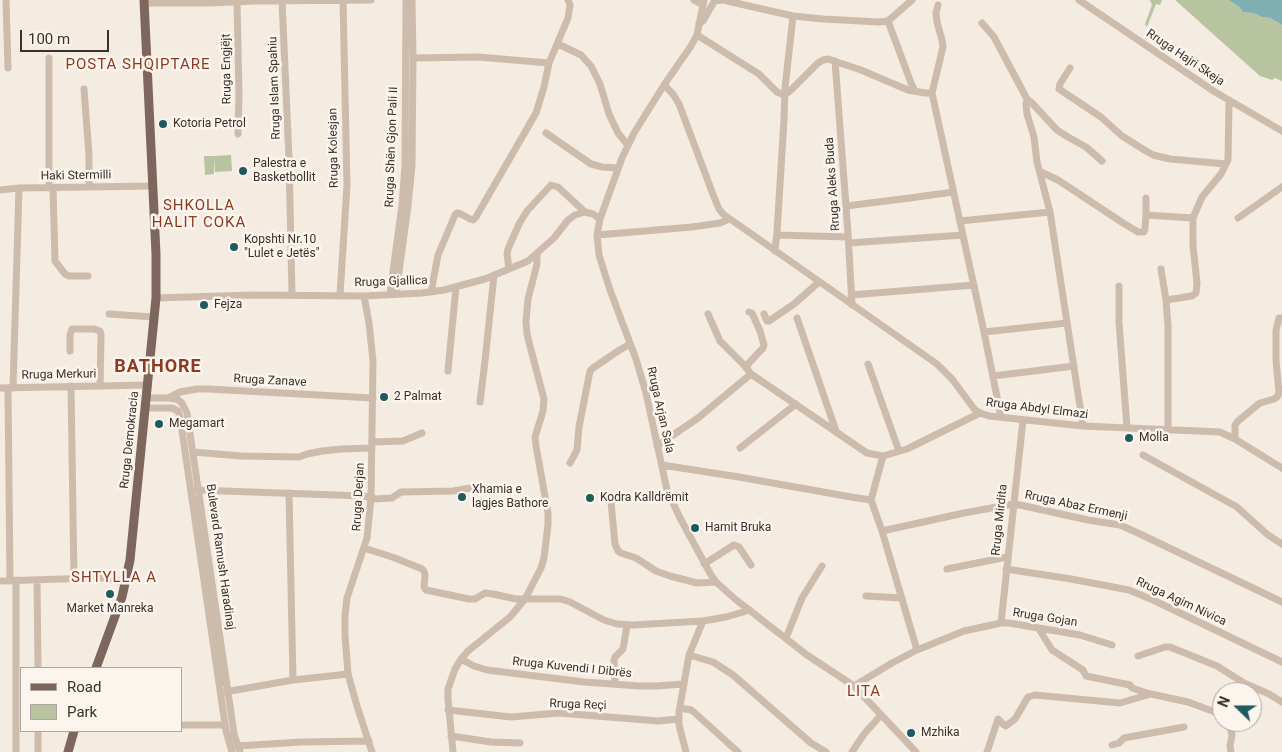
<!DOCTYPE html>
<meta charset="utf-8">
<style>
body{margin:0}
#map{position:relative;width:1282px;height:752px;overflow:hidden;background:#f4ebe1;font-family:Roboto,sans-serif}
canvas{display:block}
.legend{position:absolute;left:20px;top:667px;width:162px;height:65px;box-sizing:border-box;background:#fbf5ee;border:1px solid #aea6a0;margin:0;padding:6px 9px;list-style:none;font-size:15px;color:#3b302b}
.legend li{display:flex;align-items:center;gap:10px;height:25px}
.legend b{width:25px;border:1px solid #aea6a0}
.north{position:absolute;left:1212px;top:682px;width:50px;height:50px;box-sizing:border-box;background:#fbf5ee;border:1px solid #aea6a0;border-radius:50%;rotate:292deg;font-size:14px;font-weight:700;line-height:20px;text-align:center;color:#3b302b}
.north::after{content:'';display:block;margin:auto;width:18px;height:22px;background:#1f5a5e;clip-path:polygon(50% 0,100% 100%,50% 72%,0 100%)}
.scale{position:absolute;left:20px;top:30px;width:89px;height:22px;box-sizing:border-box;border:2px solid #3b302b;border-top:0;padding-left:6px;font-size:15px;line-height:18px;white-space:nowrap;color:#3b302b;-webkit-text-stroke:4px #fbf5ee;paint-order:stroke}
</style>
<div id="map">
<canvas width="1282" height="752"></canvas>
<ul class="legend">
<li><b style="height:6px;background:#7d675c"></b>Road</li>
<li><b style="height:14px;background:#b8c4a0"></b>Park</li>
</ul>
<div class="north">N</div>
<div class="scale">100 m</div>
</div>
<script>
const context = document.querySelector('canvas').getContext('2d');
context.lineJoin = 'round';
function fillPath(path, color) { context.fillStyle = color; context.fill(path, 'evenodd'); }
const shape = rows => new Path2D(rows.map(r => 'M' + r).join(''));
function trace(path, color, width, dash) { context.strokeStyle = color; context.lineWidth = width; context.lineCap = dash ? 'butt' : 'round'; context.setLineDash(dash || []); context.stroke(path); }
function drawText(font, color, halo, rows, align = 'center') {
  context.font = font + ' Roboto,sans-serif'; context.lineWidth = 5; context.setLineDash([]); context.textBaseline = 'middle'; context.strokeStyle = halo; context.fillStyle = color; for (const [text, x, y, turn = 0] of rows) {
    context.save(); context.translate(x, y); context.rotate((+turn || 0) * Math.PI / 180); context.textAlign = isNaN(turn) ? turn : align; if (halo) context.strokeText(text, 0, 0); context.fillText(text, 0, 0); context.restore();
  }
}
const green = shape([
 [1150,0,1162,0,1160,5,1156,4,1147,27,1145,24,1152,5],
 [1175,0,1228,0,1238,6,1243,12,1253,13,1262,17,1270,18,1282,25,1282,81,1275,78,1272,80,1260,76],
 [231,155,232,171,215,172,214,156],
 [204,156,214,156,214,174,205,175],
 [194,496,197,496,225,686,222,687]
]);
const water = shape([
 [1228,0,1282,0,1282,25,1270,18,1262,17,1253,13,1243,12,1238,6]
]);
const minor = shape([
 [6,0,8,68],
 [694,0,702,4],
 [704,0,697,35,691,46,664,85,634,133,622,158,600,219,597,235,599,255,610,290,636,359,646,393,667,490,680,518,711,575,716,582,735,599,807,655,854,686,916,752],
 [1079,0,1215,92,1282,131],
 [282,1,289,158,292,294],
 [715,1,723,0,793,16,823,19,879,22,888,21,912,0],
 [144,3,209,3,256,1,371,0],
 [237,3,239,94,238,134],
 [938,5,936,13,937,22,942,40,943,47,932,93,984,332,1001,417],
 [888,21,911,83,915,91],
 [699,23,703,21,715,0],
 [982,23,994,37,1027,99,1031,102,1057,130,1068,137,1086,147,1102,161],
 [697,35,759,74,777,92,784,95,790,91,818,63,823,60,828,59,861,70,908,90,925,93,932,93],
 [558,44,581,55,591,66,600,84,609,114,618,133,627,144],
 [413,58,478,57,549,63],
 [835,61,848,233,852,305],
 [1070,68,1060,84,1059,89,1101,117,1122,136,1146,151,1153,155,1170,159,1226,164],
 [664,85,673,94,679,104,714,197,719,209,723,214,937,364,952,379,975,410,980,413,989,416,1083,426,1220,432,1235,439,1282,468],
 [84,89,89,155,89,187],
 [1027,99,1026,104,1027,114,1034,137,1037,162,1050,212,1083,426],
 [546,133,591,164,602,167,618,168],
 [1041,172,1058,180,1123,223,1138,232,1144,232,1145,229,1146,215,1193,218],
 [49,188,49,58],
 [53,188,55,261,65,274,69,276,88,276],
 [0,190,19,188,153,186],
 [846,206,910,198,953,192],
 [1146,215,1146,198],
 [1238,218,1282,187],
 [960,221,1050,212],
 [597,235,692,227,720,223,729,219],
 [777,235,848,237],
 [849,243,963,235],
 [775,251,777,232,784,120,785,88,793,16],
 [509,269,507,254,508,249,519,224,527,211,551,185,558,187,585,212],
 [1161,269,1166,300,1168,326,1168,429],
 [1119,286,1119,322,1127,428],
 [431,292,438,255,455,215,457,213,461,214,470,219,473,220,476,217,536,113,544,87,549,63,568,18,570,5,568,0],
 [390,294,402,205,405,166,406,0],
 [396,294,408,206,412,165,413,58,412,0],
 [340,295,347,185,343,0],
 [851,295,974,285],
 [364,296,369,323,373,361,371,498,367,538,347,598,345,615,345,635,348,674,357,706,372,752],
 [156,298,253,295,364,296,422,293,444,290,485,279,528,261,537,253,554,238,568,220,575,215,585,212,593,214,600,219],
 [1166,300,1192,296,1196,293,1197,283,1193,246,1193,218,1202,197,1221,174,1228,160,1229,100],
 [109,314,154,317],
 [708,314,720,341,744,365,751,374,867,453,883,456,907,449,980,413],
 [764,314,767,321,769,321,794,304,819,282],
 [797,318,836,431],
 [984,332,1067,323],
 [70,351,70,335,72,329,94,329,100,331,101,335,100,386],
 [868,364,899,451],
 [747,368,748,364,763,348,764,345,760,331,752,313,749,312],
 [448,371,456,287],
 [993,376,1074,366],
 [71,386,74,579],
 [0,388,148,385],
 [8,388,10,581],
 [13,388,19,188],
 [170,397,180,392,197,389,208,389,373,398],
 [147,398,168,398,177,399,182,403,187,413,229,699,234,734,240,752],
 [480,402,485,361,494,275],
 [146,408,172,408,178,411,180,417,226,731,232,752],
 [1235,439,1235,425,1238,421,1260,403,1274,399,1277,397,1279,393,1276,360,1276,330,1279,318,1282,318],
 [372,442,403,441,422,433],
 [657,446,698,418,751,374],
 [740,448,796,404],
 [193,452,241,456,299,457,307,454,322,451,342,449,372,448],
 [1143,455,1237,507,1268,535,1282,544],
 [883,456,871,500,882,531,917,650],
 [570,463,577,450,579,427,590,371,593,368,618,351,630,344],
 [662,465,739,477,851,497,871,500],
 [196,490,363,496,375,499,392,498,401,492,453,491,471,488],
 [289,493,293,680],
 [611,502,615,544,618,551,621,553,636,558,656,571,670,576,697,583,716,582],
 [882,531,964,513,1013,504,1020,505,1088,520,1120,525,1138,533,1282,602],
 [364,548,395,558,422,569,424,571,425,575,424,587,426,590,469,599,475,599,485,593,493,594,516,599,561,599,570,602,604,620,617,624,633,625,703,621,726,617,750,610],
 [704,564,734,545,739,547,751,565],
 [947,569,1007,557],
 [1006,569,1071,579,1129,590,1153,600,1282,662],
 [16,580,16,752],
 [37,580,38,668],
 [0,581,92,578,105,578,126,583],
 [866,596,902,598],
 [1001,623,1023,420],
 [1039,629,1052,650,1083,670,1086,676,1130,685,1132,688,1150,694],
 [786,638,802,598,822,566],
 [689,655,713,662,733,675,811,743,826,752],
 [1138,656,1165,647,1170,647,1217,666,1244,683,1269,694,1282,702],
 [461,659,474,666,487,670,584,682,639,686,656,686,684,684],
 [615,684,614,660,615,657,623,649,627,625],
 [854,686,892,663,917,650,964,631,1001,623,1009,623,1080,635,1112,645],
 [225,692,293,680,348,674],
 [680,708,691,710,695,713,738,752],
 [448,710,511,717,559,713,658,721,678,719],
 [1226,722,1230,726,1232,735,1230,746,1231,752],
 [181,725,225,725],
 [38,731,38,752],
 [451,736,491,742,520,743],
 [1112,745,1119,743,1124,738,1184,727],
 [237,746,301,742,369,741],
 [453,752,448,699,448,689,455,669,461,659,468,651,510,617,525,599,541,568,544,558,548,525,548,513,536,446,535,437,543,411,544,399,531,350,527,334,526,322,528,299,537,264,537,253],
 [686,752,679,725,679,712,689,655,703,621],
 [852,752,864,734,881,715],
 [987,752,998,719,1003,724,1006,726,1015,719,1028,697,1035,695,1120,703,1151,694,1188,702,1215,712,1222,718]
]);
const major = shape([
 [96,668,122,597,130,560,156,298,156,254,144,0],
 [68,752,74,731]
]);
const markers = [
 [163,124,5,"#1f5a5e"],
 [243,171,5,"#1f5a5e"],
 [234,247,5,"#1f5a5e"],
 [204,305,5,"#1f5a5e"],
 [384,397,5,"#1f5a5e"],
 [159,424,5,"#1f5a5e"],
 [1129,438,5,"#1f5a5e"],
 [462,497,5,"#1f5a5e"],
 [590,498,5,"#1f5a5e"],
 [695,528,5,"#1f5a5e"],
 [110,594,5,"#1f5a5e"],
 [911,733,5,"#1f5a5e"]
];
const streetNames = [
 ["Rruga Hajri Skeja",1185,58,34],
 ["Rruga Engjëjt",227,69,-91],
 ["Rruga Islam Spahiu",275,88,-92],
 ["Rruga Shën Gjon Pali II",392,147,-88],
 ["Rruga Kolesjan",334,148,-91],
 ["Haki Stermilli",76,176,-1],
 ["Rruga Aleks Buda",833,184,-94],
 ["Rruga Gjallica",391,282,-2],
 ["Rruga Merkuri",59,375,-1],
 ["Rruga Zanave",270,381,3],
 ["Rruga Abdyl Elmazi",1037,409,7],
 ["Rruga Arjan Sala",660,410,77],
 ["Rruga Demokracia",130,440,-84],
 ["Rruga Derjan",359,497,-87],
 ["Rruga Abaz Ermenji",1076,506,12],
 ["Rruga Mirdita",1000,520,-84],
 ["Bulevard Ramush Haradinaj",220,557,82],
 ["Rruga Agim Nivica",1181,602,25],
 ["Rruga Gojan",1045,618,9],
 ["Rruga Kuvendi I Dibrës",572,668,6],
 ["Rruga Reçi",578,705,2]
];
const poiNames = [
 ["Kotoria Petrol",173,124],
 ["Palestra e",253,164],
 ["Basketbollit",253,178],
 ["Kopshti Nr.10",244,240],
 ["\"Lulet e Jetës\"",244,254],
 ["Fejza",214,305],
 ["2 Palmat",394,397],
 ["Megamart",169,424],
 ["Molla",1139,438],
 ["Xhamia e",472,490],
 ["lagjes Bathore",472,504],
 ["Kodra Kalldrëmit",600,498],
 ["Hamit Bruka",705,528],
 ["Market Manreka",110,609,"center"],
 ["Mzhika",921,733]
];
const quarterNames = [
 ["POSTA SHQIPTARE",138,65],
 ["SHKOLLA",199,206],
 ["HALIT COKA",199,223],
 ["SHTYLLA A",114,578],
 ["LITA",864,692]
];
const districtNames = [
 ["BATHORE",158,367]
];
fillPath(green, '#b8c4a0');
fillPath(water, '#7fb0b2');
trace(minor, '#cdbbac', 7);
trace(major, '#7d675c', 9);
for (const [x, y, r, color] of markers) { const dot = new Path2D(); dot.arc(x, y, r, 0, 2 * Math.PI); context.fillStyle = color; context.fill(dot); trace(dot, '#fbf5ee', 2); }
drawText('12px', '#3b302b', '#fbf5ee', streetNames);
drawText('12px', '#3b302b', '#fbf5ee', poiNames, 'left');
context.letterSpacing = '1px';
drawText('15px', '#8c3b22', '#fbf5ee', quarterNames);
context.letterSpacing = '0px';
context.letterSpacing = '1px';
drawText('bold 18px', '#8c3b22', '#fbf5ee', districtNames);
context.letterSpacing = '0px';
</script>
